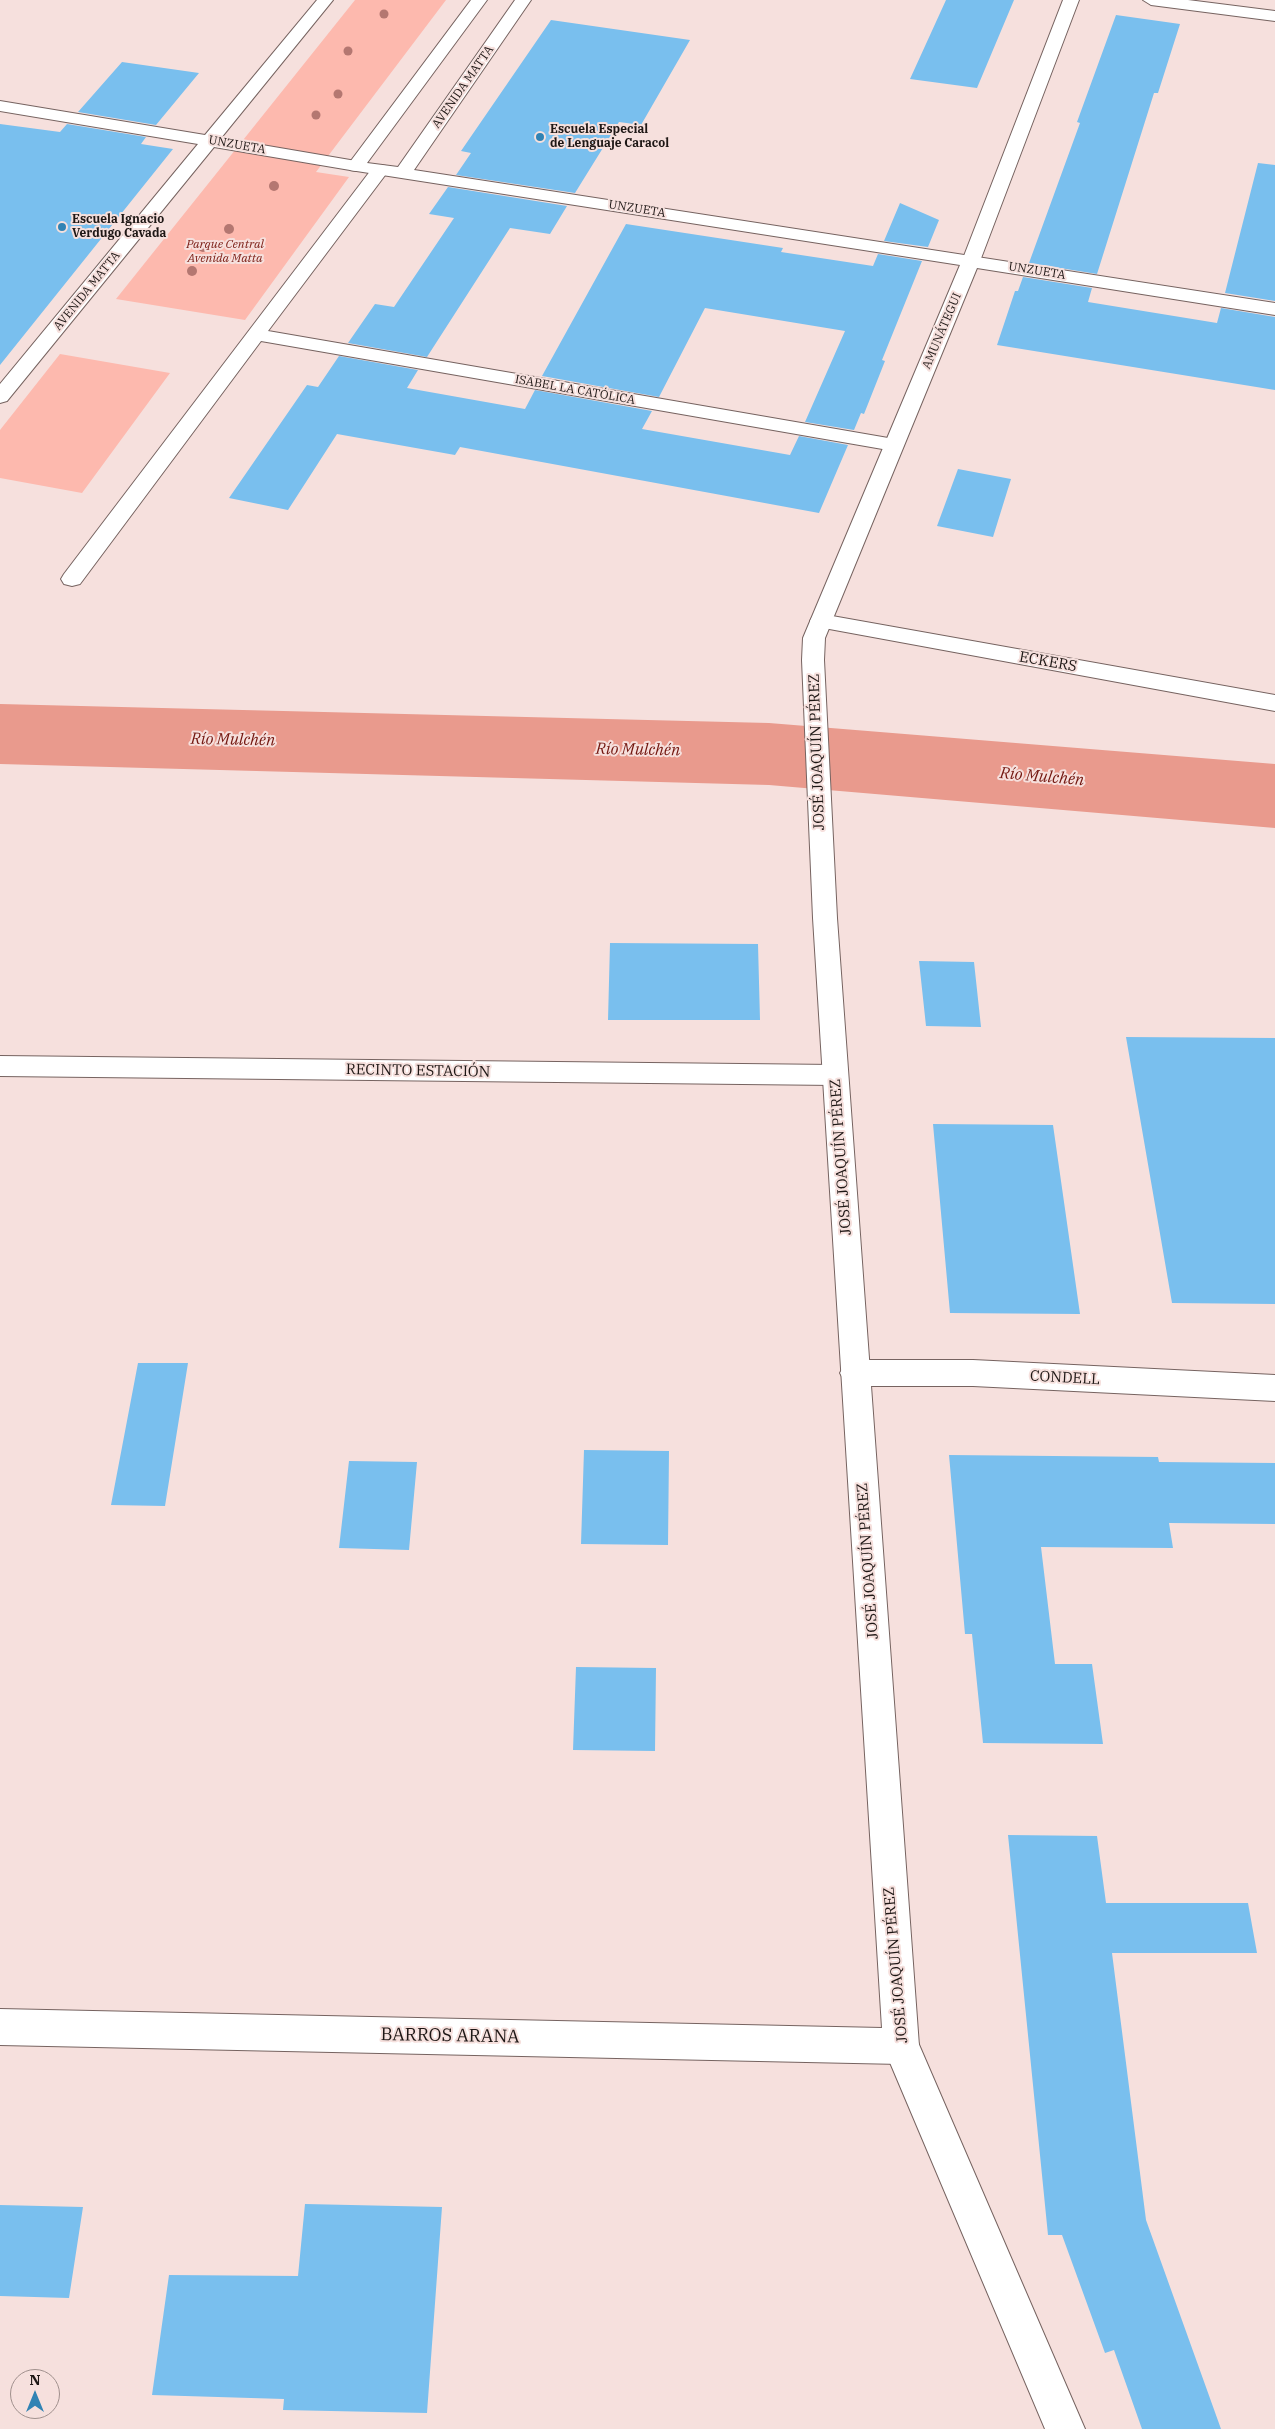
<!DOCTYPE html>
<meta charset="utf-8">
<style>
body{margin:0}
#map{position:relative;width:1275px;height:2429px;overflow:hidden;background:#f6e0dd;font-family:"IBM Plex Serif",serif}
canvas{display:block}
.north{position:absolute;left:10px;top:2369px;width:50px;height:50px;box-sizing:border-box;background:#f6e0dd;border:1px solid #a0908d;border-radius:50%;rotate:0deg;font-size:14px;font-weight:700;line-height:20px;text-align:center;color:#1e1715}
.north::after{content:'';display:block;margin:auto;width:18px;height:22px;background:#3183b4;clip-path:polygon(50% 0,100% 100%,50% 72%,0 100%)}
</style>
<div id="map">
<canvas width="1275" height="2429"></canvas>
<div class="north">N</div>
</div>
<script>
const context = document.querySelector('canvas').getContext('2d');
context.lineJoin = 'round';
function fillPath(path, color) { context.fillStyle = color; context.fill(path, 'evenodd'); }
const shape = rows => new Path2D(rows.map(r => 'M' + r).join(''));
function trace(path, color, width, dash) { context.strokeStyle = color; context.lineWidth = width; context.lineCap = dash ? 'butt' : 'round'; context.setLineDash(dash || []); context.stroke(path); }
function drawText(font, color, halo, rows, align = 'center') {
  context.font = font + ' "IBM Plex Serif",serif'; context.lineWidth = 4; context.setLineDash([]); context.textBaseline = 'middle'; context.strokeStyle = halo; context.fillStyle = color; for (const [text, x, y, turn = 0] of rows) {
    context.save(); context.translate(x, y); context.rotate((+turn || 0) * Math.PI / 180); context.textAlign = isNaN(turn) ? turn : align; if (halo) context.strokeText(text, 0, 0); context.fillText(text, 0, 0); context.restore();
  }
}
const green = shape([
 [355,0,446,0,316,172,349,177,245,320,116,299],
 [60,354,170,373,82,493,0,478,0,430]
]);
const river = shape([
 [0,704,769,723,1275,764,1275,828,769,785,0,764,0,704]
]);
const building = shape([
 [946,0,1014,0,977,88,910,79],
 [1116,15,1180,24,1158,93,1154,93,1097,274,1029,263,1080,123,1077,122],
 [551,20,690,40,641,125,619,122,575,193,456,175,471,153,461,151],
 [122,62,199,73,156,125,78,112],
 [0,124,60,132,67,124,146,137,141,144,173,149,0,365],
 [1258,163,1275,165,1275,301,1225,293],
 [448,187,567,206,550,234,510,228,427,357,348,343,375,304,394,307,454,218,429,214],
 [900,203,939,220,928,247,884,241],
 [626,224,783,248,781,252,873,266,878,254,922,261,882,360,885,361,864,414,861,413,854,430,805,422,845,331,705,308,659,397,542,376],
 [1023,277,1092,288,1088,302,1217,323,1221,308,1275,317,1275,390,997,345,1015,291,1018,291],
 [339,356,418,370,407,388,525,409,535,390,652,411,642,429,790,455,799,436,848,445,819,513,460,447,455,455,337,434,288,510,229,498,307,385,318,387],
 [958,469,1011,479,993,537,937,526],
 [610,943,758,944,760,1020,608,1020],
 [919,961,974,962,981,1027,926,1026],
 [1126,1037,1275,1038,1275,1304,1172,1303],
 [933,1124,1053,1125,1080,1314,950,1313],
 [138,1363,188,1363,165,1506,111,1505],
 [584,1450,669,1451,668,1545,581,1544],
 [949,1455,1158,1457,1159,1462,1275,1463,1275,1524,1169,1523,1173,1548,1041,1547,1055,1664,1092,1664,1103,1744,983,1743,972,1634,965,1634],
 [349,1461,417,1462,409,1550,339,1548],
 [576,1667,656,1668,655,1751,573,1750],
 [1008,1835,1097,1836,1106,1903,1248,1903,1257,1953,1112,1953,1146,2220,1221,2429,1142,2429,1114,2350,1105,2353,1062,2235,1048,2235],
 [305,2204,442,2207,427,2413,283,2410,284,2399,152,2395,169,2275,298,2276],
 [0,2205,83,2207,69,2298,0,2296]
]);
const minor = shape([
 [317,0,333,0,221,138,356,161,362,162,365,166,362,170,356,171,214,147,7,401,0,403,0,384,198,144,0,111,0,101,205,135,317,0],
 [1063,0,1079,0,980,261,977,265,965,265,962,261,1063,0],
 [1143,0,1188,0,1275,11,1275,21,1151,5,1143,0],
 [380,165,386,166,389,170,268,331,894,439,901,441,904,445,901,449,894,451,261,341,80,584,72,586,64,584,61,579,64,574,374,166,380,165],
 [821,614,1275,695,1275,711,813,626,810,621,813,616,821,614],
 [0,1056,835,1065,844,1068,848,1075,844,1082,835,1085,0,1076,0,1056],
 [855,1360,973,1360,1275,1375,1275,1401,973,1386,855,1386,845,1382,840,1373,845,1364,855,1360],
 [901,2028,914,2033,1085,2429,1045,2429,883,2046,888,2033,901,2028]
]);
const major = shape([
 [471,0,487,0,367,163,398,167,515,0,531,0,414,170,1275,303,1275,315,977,268,825,638,824,660,837,918,919,2046,914,2059,901,2064,0,2045,0,2009,882,2028,813,918,802,660,803,638,960,265,350,170,347,166,350,162,471,0]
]);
const trees = [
 [384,14,4.5],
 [348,51,4.5],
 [338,94,4.5],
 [316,115,4.5],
 [274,186,5],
 [229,229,5],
 [203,247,5],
 [192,271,5]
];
const markers = [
 [540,137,5,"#3183b4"],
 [62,227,5,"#3183b4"]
];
const farStreetnames = [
 ["AVENIDA MATTA",463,87,-55],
 ["UNZUETA",237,145,10],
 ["UNZUETA",637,209,9],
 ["UNZUETA",1037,271,9],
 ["AVENIDA MATTA",87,291,-51],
 ["AMUNÁTEGUI",942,331,-67],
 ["ISABEL LA CATÓLICA",575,390,10]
];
const farPoinames = [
 ["Escuela Especial",550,130],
 ["de Lenguaje Caracol",550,144],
 ["Escuela Ignacio",72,220],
 ["Verdugo Cavada",72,234]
];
const farParknames = [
 ["Parque Central",225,245],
 ["Avenida Matta",225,259]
];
const streetNames = [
 ["ECKERS",1048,662,10],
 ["JOSÉ JOAQUÍN PÉREZ",817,752,-92],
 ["RECINTO ESTACIÓN",418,1071,1],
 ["JOSÉ JOAQUÍN PÉREZ",841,1157,-94],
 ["CONDELL",1065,1378,3],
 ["JOSÉ JOAQUÍN PÉREZ",868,1561,-94],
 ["JOSÉ JOAQUÍN PÉREZ",896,1965,-95]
];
const waterNames = [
 ["Río Mulchén",233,740,1],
 ["Río Mulchén",638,750,1],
 ["Río Mulchén",1042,777,5]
];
const nearStreetnames = [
 ["BARROS ARANA",450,2036,1]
];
fillPath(green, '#fdb9ae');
fillPath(river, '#e99a8d');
fillPath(building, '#79bfee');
trace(minor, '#766360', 2);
trace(major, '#766360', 2);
fillPath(minor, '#fff');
fillPath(major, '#fff');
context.fillStyle = '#b47771';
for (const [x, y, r] of trees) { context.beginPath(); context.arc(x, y, r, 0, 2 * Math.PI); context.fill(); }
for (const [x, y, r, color] of markers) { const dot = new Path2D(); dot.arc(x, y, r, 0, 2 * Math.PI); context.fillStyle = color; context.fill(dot); trace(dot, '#f6e0dd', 2); }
drawText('12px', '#1e1715', '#f6e0dd', farStreetnames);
drawText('bold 12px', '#1e1715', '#f6e0dd', farPoinames, 'left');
drawText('italic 12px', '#7e2119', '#f6e0dd', farParknames);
drawText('15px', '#1e1715', '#f6e0dd', streetNames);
drawText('italic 16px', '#73160f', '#f6e0dd', waterNames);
drawText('18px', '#1e1715', '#f6e0dd', nearStreetnames);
</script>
